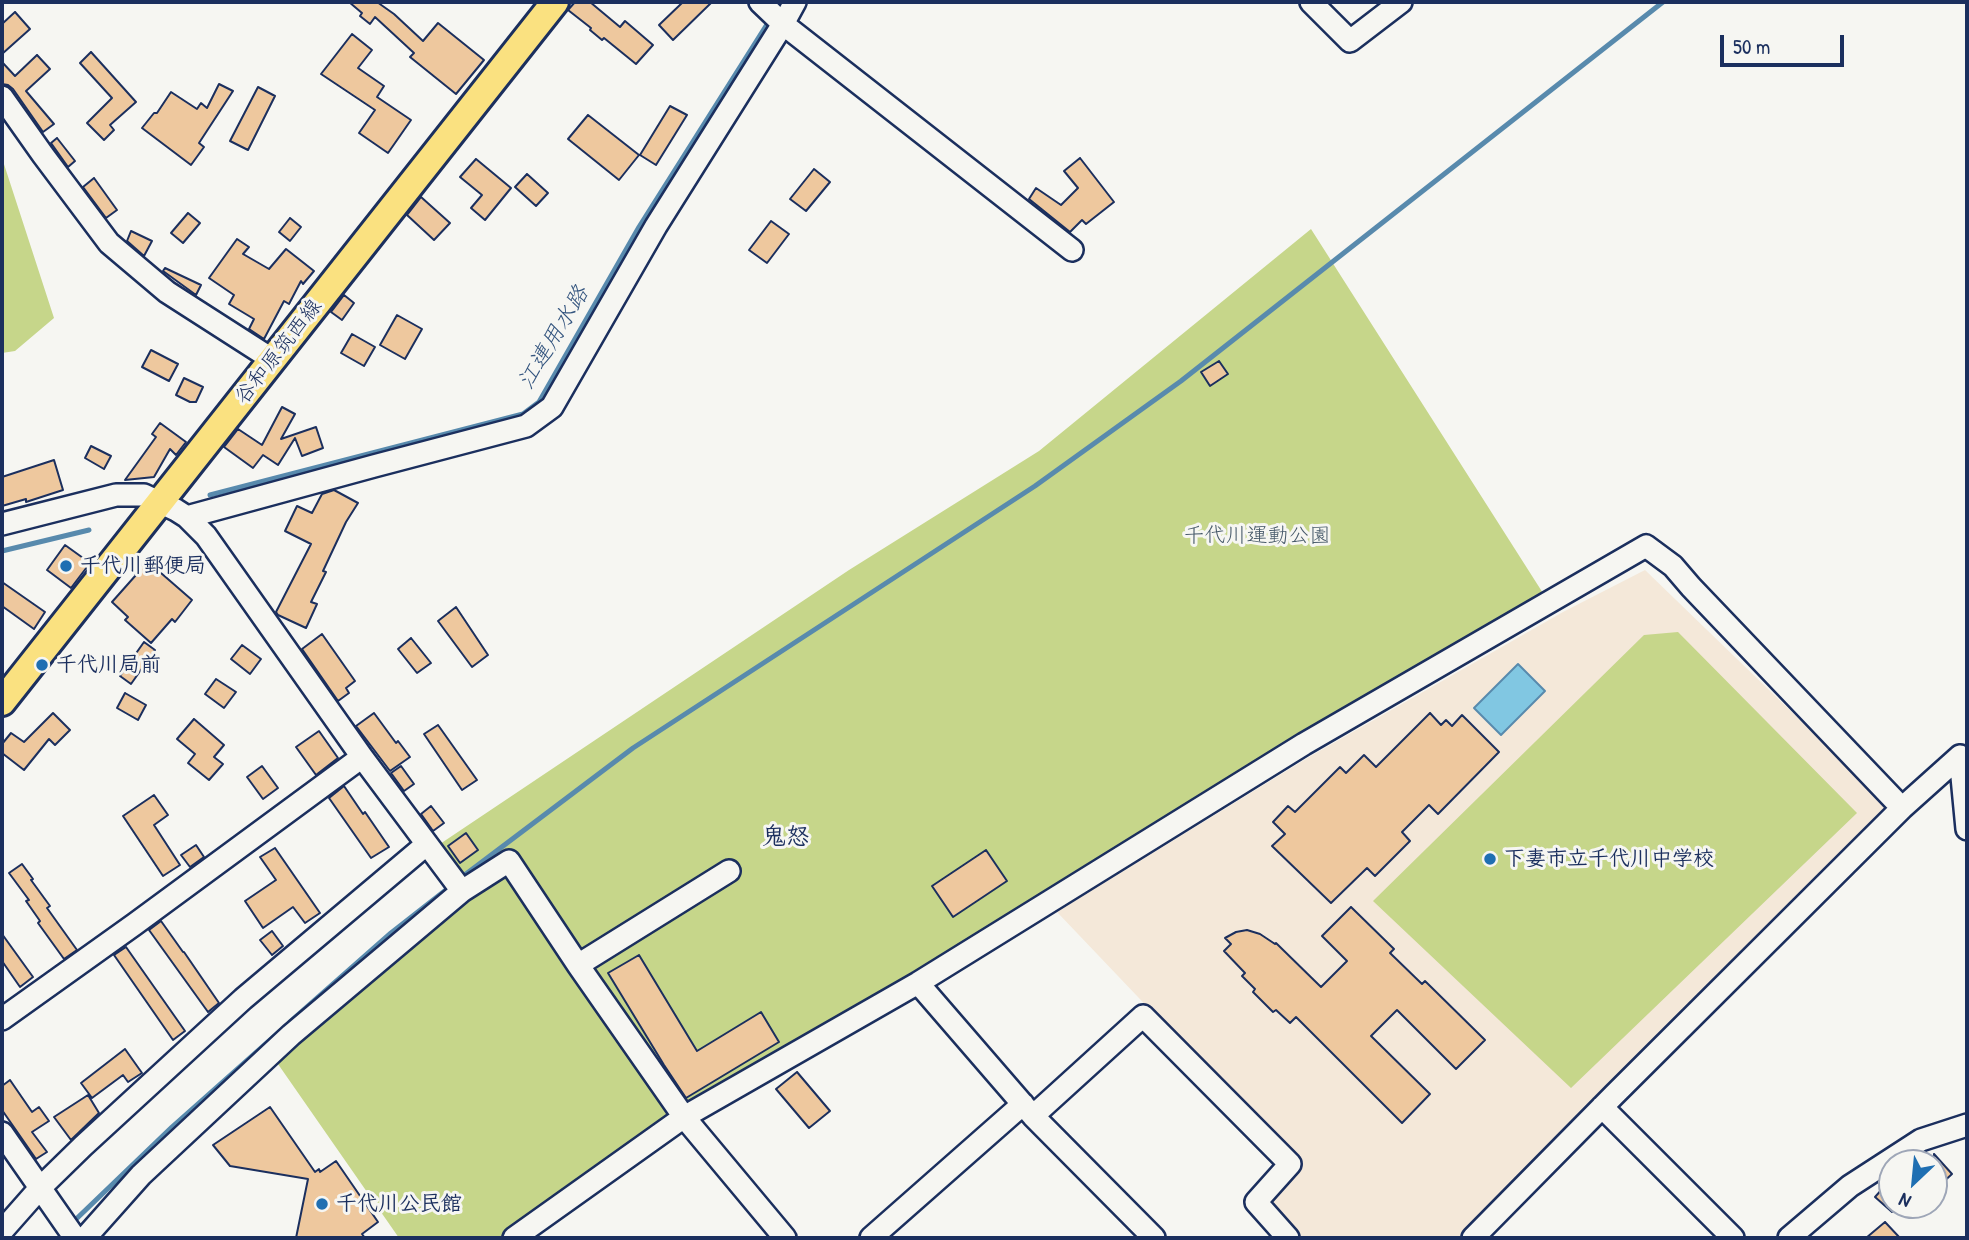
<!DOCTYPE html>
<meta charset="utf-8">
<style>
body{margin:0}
#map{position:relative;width:1969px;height:1240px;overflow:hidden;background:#f6f6f2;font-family:"Patrick Hand",sans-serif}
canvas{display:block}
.frame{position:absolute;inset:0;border:4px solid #1b2f5e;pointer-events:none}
.north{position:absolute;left:1878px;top:1149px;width:70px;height:70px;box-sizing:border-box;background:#f6f6f2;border:2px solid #9ea6b7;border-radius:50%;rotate:206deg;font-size:19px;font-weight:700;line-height:28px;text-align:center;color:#1b2f5e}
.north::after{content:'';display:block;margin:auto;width:24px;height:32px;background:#1f6fb2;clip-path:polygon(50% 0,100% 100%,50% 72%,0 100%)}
.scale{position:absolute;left:1720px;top:35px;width:124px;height:32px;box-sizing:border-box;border:4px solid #1b2f5e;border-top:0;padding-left:9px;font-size:21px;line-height:24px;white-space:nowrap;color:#1b2f5e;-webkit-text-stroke:5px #f6f6f2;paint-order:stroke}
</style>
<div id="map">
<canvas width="1969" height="1240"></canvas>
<div class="frame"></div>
<div class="north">N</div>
<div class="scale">50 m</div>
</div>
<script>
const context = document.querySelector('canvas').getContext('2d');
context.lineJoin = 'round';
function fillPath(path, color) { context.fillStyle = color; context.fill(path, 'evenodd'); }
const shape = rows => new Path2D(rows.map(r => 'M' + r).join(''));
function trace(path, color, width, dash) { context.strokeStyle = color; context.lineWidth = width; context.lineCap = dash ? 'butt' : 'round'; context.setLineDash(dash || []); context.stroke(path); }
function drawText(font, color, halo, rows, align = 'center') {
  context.font = font + ' "Patrick Hand","Klee One",sans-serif'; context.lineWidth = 6; context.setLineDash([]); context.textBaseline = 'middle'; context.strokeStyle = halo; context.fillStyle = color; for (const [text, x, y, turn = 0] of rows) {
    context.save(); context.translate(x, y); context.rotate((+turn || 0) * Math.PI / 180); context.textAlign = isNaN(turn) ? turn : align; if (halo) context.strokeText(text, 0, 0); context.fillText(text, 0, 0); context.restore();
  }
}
const built = shape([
 [1645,570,1890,807,1460,1238,1299,1238,1264,1199,1298,1165,1057,912,1309,757,1563,612]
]);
const green = shape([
 [2,158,54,318,15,351,2,353],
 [1311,229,1548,601,684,1117,514,1238,399,1238,271,1054,462,891,431,850,849,570,1039,451],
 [1678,632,1857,813,1571,1088,1373,901,1644,635]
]);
const water = shape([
 [1518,664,1545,691,1501,735,1474,708,1518,664]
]);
const stream = shape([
 [210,495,523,414,539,402,639,227,771,18],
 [2,551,89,530],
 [458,880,633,748,1035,486,1181,381,1663,2],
 [290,1022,391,933,451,886],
 [71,1224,172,1127,280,1031]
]);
const building = shape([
 [349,2,377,2,394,14,423,41,438,23,484,60,456,94,410,57,414,53,375,17,370,24,360,16,362,13,349,2],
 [575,2,590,2,620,27,625,21,653,45,636,64,604,38,602,40,590,30,591,28,568,10,575,2],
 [683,2,712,2,673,40,659,25,683,2],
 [15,12,30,29,2,54,2,24,15,12],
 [352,34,372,50,358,68,384,86,377,97,411,120,388,153,359,133,375,110,321,74,352,34],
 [91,52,136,102,110,125,114,130,104,140,87,123,112,98,80,63,91,52],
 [37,55,50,69,26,91,54,124,43,132,13,89,8,85,2,84,2,62,15,76,37,55],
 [219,84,233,91,199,143,204,147,191,165,142,128,154,113,157,113,171,92,197,109,201,103,207,108,219,84],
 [258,87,275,96,248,150,230,141,258,87],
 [670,106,687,115,656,165,640,155,670,106],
 [588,115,639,155,619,180,568,139,588,115],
 [57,138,75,161,68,167,51,143,57,138],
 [1080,158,1114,202,1086,224,1082,220,1070,232,1029,199,1036,188,1061,205,1078,188,1064,171,1080,158],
 [476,159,511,188,485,220,471,208,482,195,460,177,476,159],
 [814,169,830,182,806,211,790,199,814,169],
 [527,174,548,193,536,206,515,187,527,174],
 [94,178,117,210,106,218,83,187,94,178],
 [421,197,450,223,434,240,407,215,421,197],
 [188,213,200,223,183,243,171,233,188,213],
 [290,218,301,227,290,241,279,232,290,218],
 [771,221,789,234,767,263,749,250,771,221],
 [131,231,152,241,144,256,127,241,131,231],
 [237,239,249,247,243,254,269,269,286,249,314,271,303,284,301,281,289,304,284,301,264,339,249,329,254,319,229,304,234,295,209,278,237,239],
 [165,268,201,285,196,295,163,271,165,268],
 [344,295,354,303,342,320,331,312,344,295],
 [397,315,422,329,405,359,380,345,397,315],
 [352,334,375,347,364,366,341,353,352,334],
 [151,350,178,364,169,381,142,367,151,350],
 [1219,361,1228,374,1210,386,1201,372,1219,361],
 [184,378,203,387,196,402,190,402,176,395,184,378],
 [282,407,295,414,281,439,316,427,323,448,302,456,295,438,278,465,263,455,253,468,224,447,238,429,262,445,282,407],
 [160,423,186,442,176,455,170,449,154,477,125,480,156,437,152,434,160,423],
 [91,446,111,456,104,469,85,458,91,446],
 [54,460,63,490,26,502,26,499,2,506,2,477,54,460],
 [334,490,358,503,346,522,323,571,326,572,311,602,317,604,306,628,278,615,276,612,311,544,285,531,297,506,312,513,322,494,334,490],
 [65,545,90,563,71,588,47,570,65,545],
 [146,560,192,600,175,622,172,619,151,643,125,620,128,617,112,602,136,575,134,573,146,560],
 [2,582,45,612,34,629,2,606,2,582],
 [456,607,488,655,472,667,438,621,456,607],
 [322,634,355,681,346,688,349,693,338,701,302,649,322,634],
 [411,638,431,663,417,673,398,649,411,638],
 [144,642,155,650,131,684,120,676,144,642],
 [242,645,261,659,250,674,231,659,242,645],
 [216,679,236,692,224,708,205,694,216,679],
 [125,693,146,705,138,720,117,708,125,693],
 [53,713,70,730,55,745,49,739,24,770,2,753,2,744,11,733,24,742,53,713],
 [374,713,396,743,398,741,410,757,390,771,356,726,374,713],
 [1430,713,1441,725,1446,720,1452,726,1462,715,1499,752,1438,814,1429,805,1402,832,1410,841,1375,876,1367,868,1331,903,1272,846,1285,834,1273,822,1288,806,1295,812,1340,767,1346,773,1364,755,1376,767,1430,713],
 [194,719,224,745,214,757,223,764,209,780,188,763,195,754,177,739,194,719],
 [438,725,477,780,462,790,424,734,438,725],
 [319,731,338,758,316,775,296,747,319,731],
 [262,766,278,788,263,799,247,777,262,766],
 [401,766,414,784,404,791,391,773,401,766],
 [344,786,363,814,365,812,389,847,371,858,329,798,344,786],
 [154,795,168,815,154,825,180,865,163,876,123,816,154,795],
 [431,806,444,823,433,831,421,814,431,806],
 [466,833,478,850,460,863,448,846,466,833],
 [196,845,204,857,190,867,181,855,196,845],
 [275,848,320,913,305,923,293,907,263,928,245,901,276,880,260,857,275,848],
 [986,850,1007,881,953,917,932,886,986,850],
 [22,864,33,879,31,880,50,906,47,908,77,950,64,959,38,923,40,921,26,901,29,900,9,873,22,864],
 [1351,907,1394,949,1390,953,1422,984,1425,981,1485,1040,1456,1069,1397,1010,1371,1036,1430,1094,1402,1123,1296,1017,1290,1023,1276,1010,1273,1012,1253,992,1255,989,1242,976,1245,973,1224,951,1231,944,1225,938,1236,932,1247,930,1260,934,1275,944,1276,943,1321,987,1347,961,1322,936,1351,907],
 [161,921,183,952,184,952,219,1003,208,1012,149,930,161,921],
 [272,931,283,946,272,955,260,940,272,931],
 [2,934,33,977,20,987,2,961,2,934],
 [126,947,185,1031,173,1040,114,955,126,947],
 [639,955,697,1051,761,1012,779,1042,686,1098,664,1065,608,973,639,955],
 [125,1049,142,1073,128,1082,123,1075,92,1098,81,1083,125,1049],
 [797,1072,830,1111,809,1128,776,1089,797,1072],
 [10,1080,32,1112,39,1107,49,1121,32,1132,47,1152,36,1159,2,1110,2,1086,10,1080],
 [88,1095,99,1113,71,1140,54,1117,88,1095],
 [270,1107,315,1172,319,1169,320,1172,336,1161,378,1222,362,1234,365,1238,296,1238,308,1179,230,1166,213,1145,270,1107],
 [1934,1154,1952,1174,1940,1185,1934,1179,1934,1154],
 [1892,1178,1892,1212,1875,1197,1892,1178],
 [1885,1222,1900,1238,1866,1238,1885,1222]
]);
const minor = shape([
 [760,2,783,24,1072,250],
 [1311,2,1350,41,1401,2],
 [2,97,43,155,109,243,167,292,273,360],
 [187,517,374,466,526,426,552,407,656,226,783,24,795,2],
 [2,524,116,495,144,495,176,510,187,517,206,536,362,757,462,891],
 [1960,756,1967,829],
 [578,965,729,871],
 [918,983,1033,1116,1143,1016,1290,1164,1256,1202,1288,1238],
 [2,1019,135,924,362,757],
 [1602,1107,1733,1238],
 [1033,1116,1154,1238],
 [2,1133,75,1238],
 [2,1231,40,1188,83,1146,243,999,427,844],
 [85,1238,141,1175,291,1035,462,891,509,861,578,965,684,1117,785,1238],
 [514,1238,684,1117,918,983,1304,744,1646,546,1673,566,1691,587,1902,808],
 [871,1238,1023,1104],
 [1473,1238,1614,1095,1902,808,1960,756],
 [1789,1238,1850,1186,1921,1140,1967,1125]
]);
const major = shape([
 [2,702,555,2]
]);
const markers = [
 [66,566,7,"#1f6fb2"],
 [42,665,7,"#1f6fb2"],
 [1490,859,7,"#1f6fb2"],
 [322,1204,7,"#1f6fb2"]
];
const streetNames = [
 ["谷和原筑西線",279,352,-52]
];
const parkNames = [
 ["千代川運動公園",1257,536]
];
const poiNames = [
 ["千代川郵便局",80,566],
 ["千代川局前",56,665],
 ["下妻市立千代川中学校",1504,859],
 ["千代川公民館",336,1204]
];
const waterNames = [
 ["江連用水路",554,338,-59]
];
const quarterNames = [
 ["鬼怒",786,838]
];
fillPath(built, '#f4e8d9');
fillPath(green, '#c6d68a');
fillPath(water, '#81c7e2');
trace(water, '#588aad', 2);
trace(stream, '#588aad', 5);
fillPath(building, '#eec89e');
trace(building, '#1b2f5e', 2);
trace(minor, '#1b2f5e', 26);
trace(major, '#1b2f5e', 32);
trace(minor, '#f6f6f2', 21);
trace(major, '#fae180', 26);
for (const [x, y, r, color] of markers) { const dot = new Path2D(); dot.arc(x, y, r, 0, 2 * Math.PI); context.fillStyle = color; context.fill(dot); trace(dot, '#f6f6f2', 2.5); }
drawText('21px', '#1b2f5e', '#f6f6f2', streetNames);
drawText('21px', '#465969', '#f6f6f2', parkNames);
drawText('bold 21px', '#1b2f5e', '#f6f6f2', poiNames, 'left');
drawText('italic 23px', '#34557f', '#f6f6f2', waterNames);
drawText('bold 24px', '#1b2f5e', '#f6f6f2', quarterNames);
</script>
